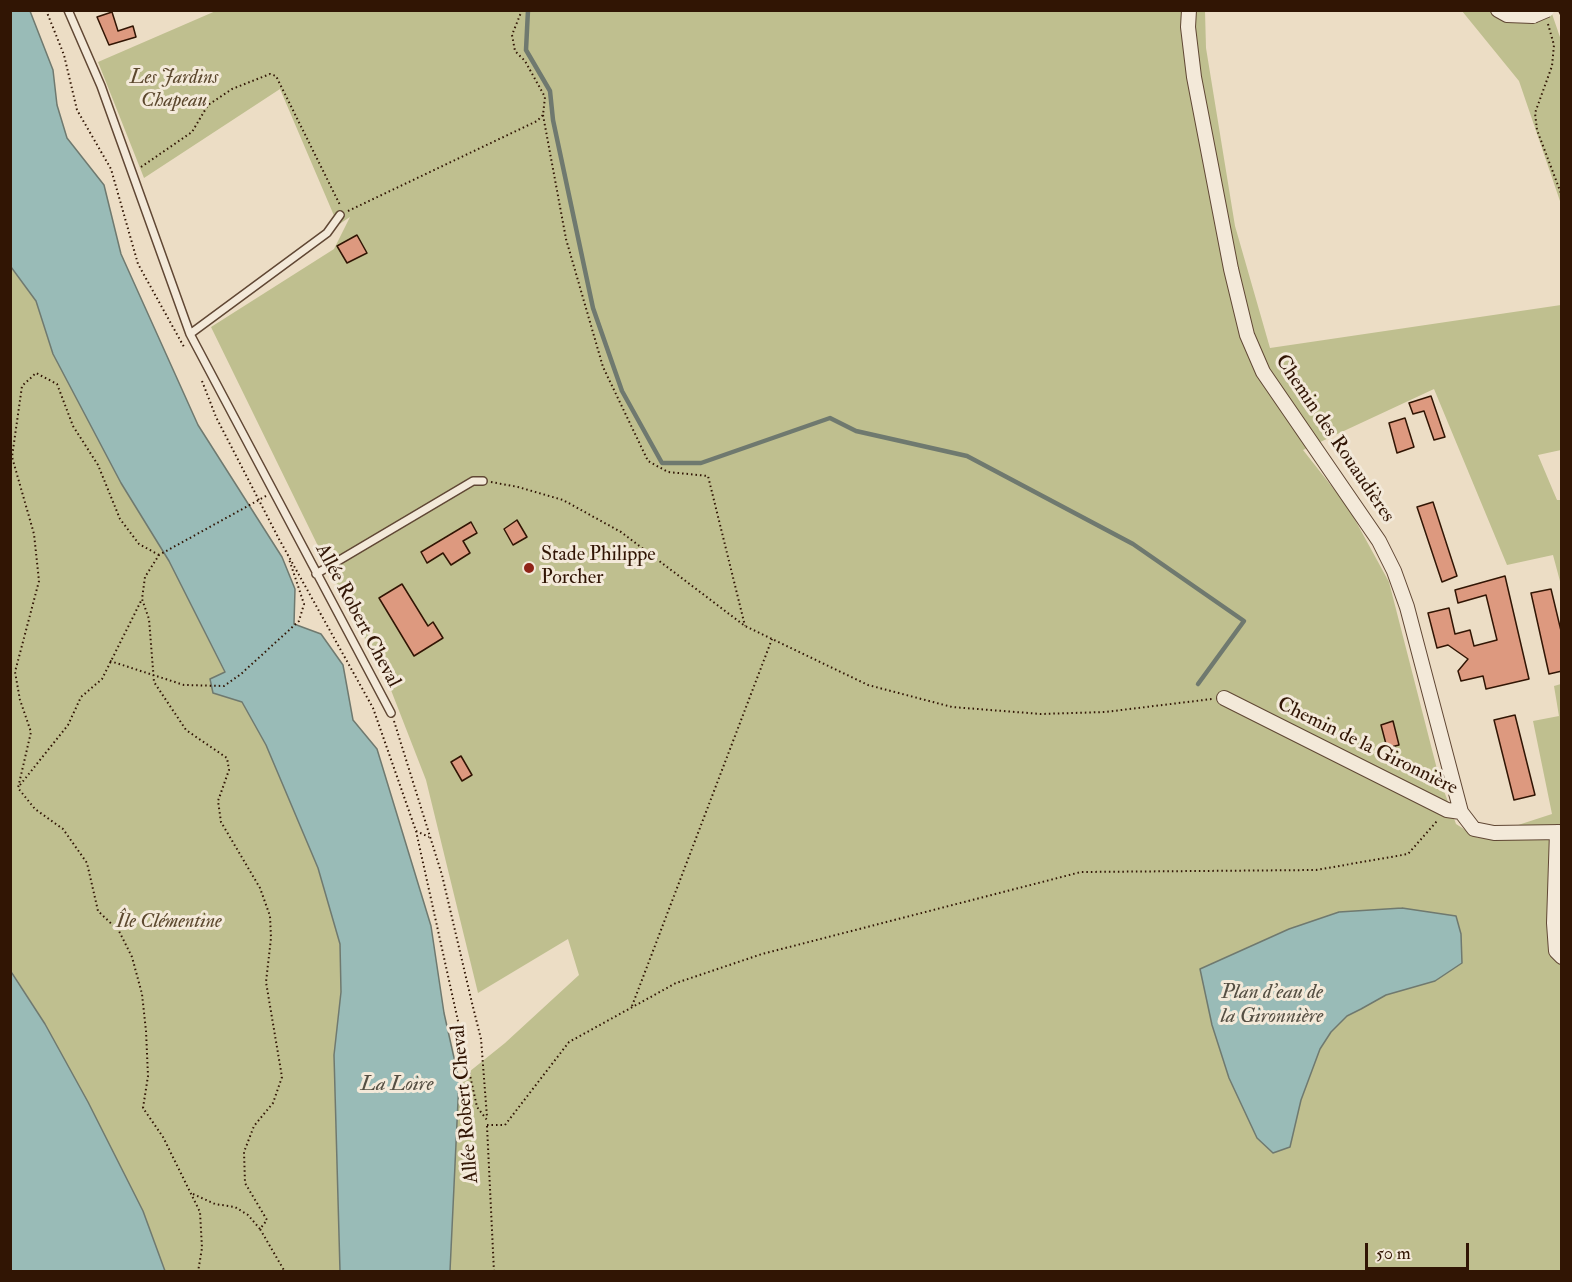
<!DOCTYPE html>
<meta charset="utf-8">
<style>
body{margin:0}
#map{position:relative;width:1572px;height:1282px;overflow:hidden;background:#ecddc5;font-family:"IM FELL Double Pica",serif}
canvas{display:block}
.frame{position:absolute;inset:0;border:12px solid #311504;pointer-events:none}
.scale{position:absolute;left:1365px;top:1243px;width:104px;height:27px;box-sizing:border-box;border:3px solid #311504;border-top:0;padding-left:8px;font-size:18px;line-height:21px;white-space:nowrap;color:#311504;-webkit-text-stroke:4px #f3e9d9;paint-order:stroke}
</style>
<div id="map">
<canvas width="1572" height="1282"></canvas>
<div class="frame"></div>
<div class="scale">50 m</div>
</div>
<script>
const context = document.querySelector('canvas').getContext('2d');
context.lineJoin = 'round';
function fillPath(path, color) { context.fillStyle = color; context.fill(path, 'evenodd'); }
const shape = rows => new Path2D(rows.map(r => 'M' + r).join(''));
function trace(path, color, width, dash) { context.strokeStyle = color; context.lineWidth = width; context.lineCap = dash ? 'butt' : 'round'; context.setLineDash(dash || []); context.stroke(path); }
function drawText(font, color, halo, rows, align = 'center') {
  context.font = font + ' "IM FELL Double Pica",serif'; context.lineWidth = 6; context.setLineDash([]); context.textBaseline = 'middle'; context.strokeStyle = halo; context.fillStyle = color; for (const [text, x, y, turn = 0] of rows) {
    context.save(); context.translate(x, y); context.rotate((+turn || 0) * Math.PI / 180); context.textAlign = isNaN(turn) ? turn : align; if (halo) context.strokeText(text, 0, 0); context.fillText(text, 0, 0); context.restore();
  }
}
const green = shape([
 [218,10,1205,11,1206,48,1235,226,1270,348,1561,305,1561,450,1538,455,1557,500,1561,500,1561,585,1553,555,1507,565,1434,389,1303,450,1348,507,1389,582,1439,777,1456,824,1478,838,1552,814,1533,721,1559,716,1554,686,1561,684,1561,1271,450,1271,459,1080,505,1043,579,975,568,939,478,993,426,780,389,685,339,589,211,327,334,249,350,217,338,225,280,89,144,178,98,62],
 [1200,969,1434,981,1386,995,1347,1016,1331,1032,1320,1049,1301,1100,1290,1147,1257,1138,1229,1078,1212,1025],
 [1462,11,1551,11,1561,40,1561,204,1519,81],
 [10,267,36,301,53,354,121,483,169,561,225,673,210,679,213,693,242,702,266,745,318,868,341,944,341,992,334,1055,340,1271,165,1271,143,1211,45,1024,11,970]
]);
const water = shape([
 [11,10,30,11,53,70,57,105,67,138,104,185,121,254,198,425,282,557,295,589,294,624,321,634,343,665,353,720,377,749,431,926,444,1013,459,1080,450,1271,340,1271,334,1055,341,992,340,944,318,868,266,745,242,702,213,693,210,679,225,672,169,561,121,483,53,354,36,301,11,267,11,10],
 [1402,908,1456,916,1461,934,1462,963,1435,981,1386,995,1361,1009,1347,1016,1331,1032,1320,1049,1301,1100,1290,1147,1273,1153,1257,1138,1229,1078,1212,1025,1200,969,1289,929,1339,912,1402,908],
 [10,970,45,1024,88,1102,143,1211,165,1271,11,1271,10,970]
]);
const stream = shape([
 [528,10,526,50,550,91,553,120,593,308,622,391,662,463,701,463,830,418,856,431,967,456,1133,544,1244,621,1198,684]
]);
const building = shape([
 [112,12,118,31,133,26,136,37,109,45,97,17,112,12],
 [357,235,367,253,347,263,337,246,357,235],
 [1431,396,1445,437,1434,440,1424,411,1413,414,1409,403,1431,396],
 [1405,418,1414,447,1397,453,1389,423,1405,418],
 [1433,502,1457,576,1442,582,1417,507,1433,502],
 [517,520,527,537,513,545,504,529,517,520],
 [471,522,477,533,463,541,470,553,451,565,443,553,427,563,421,552,471,522],
 [1505,576,1529,679,1486,689,1483,676,1461,681,1458,671,1468,659,1448,645,1437,648,1428,613,1449,608,1455,634,1470,630,1474,646,1497,640,1486,595,1458,603,1455,590,1505,576],
 [402,584,428,626,433,622,443,638,414,656,379,598,402,584],
 [1551,589,1562,635,1562,671,1549,674,1531,593,1551,589],
 [1515,715,1535,795,1514,800,1494,720,1515,715],
 [1393,721,1399,745,1387,748,1381,725,1393,721],
 [461,756,472,775,462,781,451,762,461,756]
]);
const path = shape([
 [46,10,64,55,77,110,111,169,138,264,184,347],
 [1548,24,1554,45,1552,66,1535,113,1537,130,1562,196],
 [543,115,566,239,603,367,648,461,668,472,708,476,745,626],
 [141,167,192,132,208,105,232,89,270,74,276,76,340,205],
 [348,211,537,121,543,115,545,97,525,61,515,51,512,35,522,10],
 [202,381,216,417,279,539,373,708,416,831,477,1107,487,1120],
 [491,482,518,487,563,500,621,532,745,626,868,685,952,707,1041,714,1105,712,1212,699],
 [266,496,159,555,145,577,142,599,149,619,154,682,186,730,227,758,229,770,218,801,221,822,260,888,270,916,271,938,266,982,282,1077,273,1103,254,1126,244,1152,245,1183,267,1220,260,1229,285,1272],
 [159,555,139,544,120,519,98,465,73,426,57,384,36,373,22,386,12,457,34,534,39,581,15,672,20,700,31,732,18,788,35,809,63,829,87,863,98,911,119,931,132,957,142,994,146,1031,148,1076,143,1108,163,1137,200,1212,202,1248,198,1272],
 [110,661,184,685,224,686,241,674,299,621,304,604,289,559],
 [394,721,442,875,472,1003,481,1039,487,1117],
 [20,785,68,725,81,697,102,679,142,599],
 [416,831,429,837],
 [632,1006,772,639],
 [487,1125,505,1125,569,1042,676,983,762,954,1081,872,1316,870,1408,854,1437,821],
 [487,1126,494,1272],
 [193,1194,215,1204,235,1207,248,1215,260,1229]
]);
const service = shape([
 [68,10,101,86,190,334,391,713],
 [190,334,327,233,340,215],
 [316,574,473,481,483,481]
]);
const minor = shape([
 [1189,10,1188,27,1194,77,1231,269,1247,335,1263,372,1379,541,1394,571,1407,607,1461,812],
 [1498,10,1507,15,1533,16],
 [1224,698,1447,810,1461,812,1474,829,1494,833,1562,832],
 [1557,832,1554,923,1556,951,1562,957]
]);
const rail = shape([
 [1560,10,1562,14]
]);
const minorBridge = shape([
 [1533,16,1547,10]
]);
const markers = [
 [529,568,6,"#8f2418"]
];
const parkNames = [
 ["Les Jardins",174,79],
 ["Chapeau",174,102],
 ["Île Clémentine",169,923]
];
const streetNames = [
 ["Chemin des Rouaudières",1334,439,56],
 ["Allée Robert Cheval",357,616,62],
 ["Chemin de la Gironnière",1367,747,26],
 ["Allée Robert Cheval",466,1104,-95]
];
const poiNames = [
 ["Stade Philippe",541,556],
 ["Porcher",541,579]
];
const waterNames = [
 ["Plan d'eau de",1272,993],
 ["la Gironnière",1272,1017],
 ["La Loire",397,1085]
];
fillPath(green, '#bfbf8f');
fillPath(water, '#99bbb7');
trace(water, '#6f796f', 1.5);
trace(stream, '#6f796f', 4.5);
fillPath(building, '#dd997f');
trace(building, '#311504', 1.5);
trace(service, '#604734', 10);
trace(minor, '#604734', 16);
trace(path, '#311504', 2, [1.5, 3]);
trace(service, '#f3e9d9', 7);
trace(minor, '#f3e9d9', 14);
trace(rail, '#311504', 4.5, [10, 10]);
trace(minorBridge, '#604734', 16, []);
trace(minorBridge, '#f3e9d9', 14);
for (const [x, y, r, color] of markers) { const dot = new Path2D(); dot.arc(x, y, r, 0, 2 * Math.PI); context.fillStyle = color; context.fill(dot); trace(dot, '#f3e9d9', 2); }
drawText('italic 20px', '#5c482e', '#f3e9d9', parkNames);
drawText('20px', '#311504', '#f3e9d9', streetNames);
drawText('20px', '#311504', '#f3e9d9', poiNames, 'left');
drawText('italic 21px', '#554f43', '#f3e9d9', waterNames);
</script>
